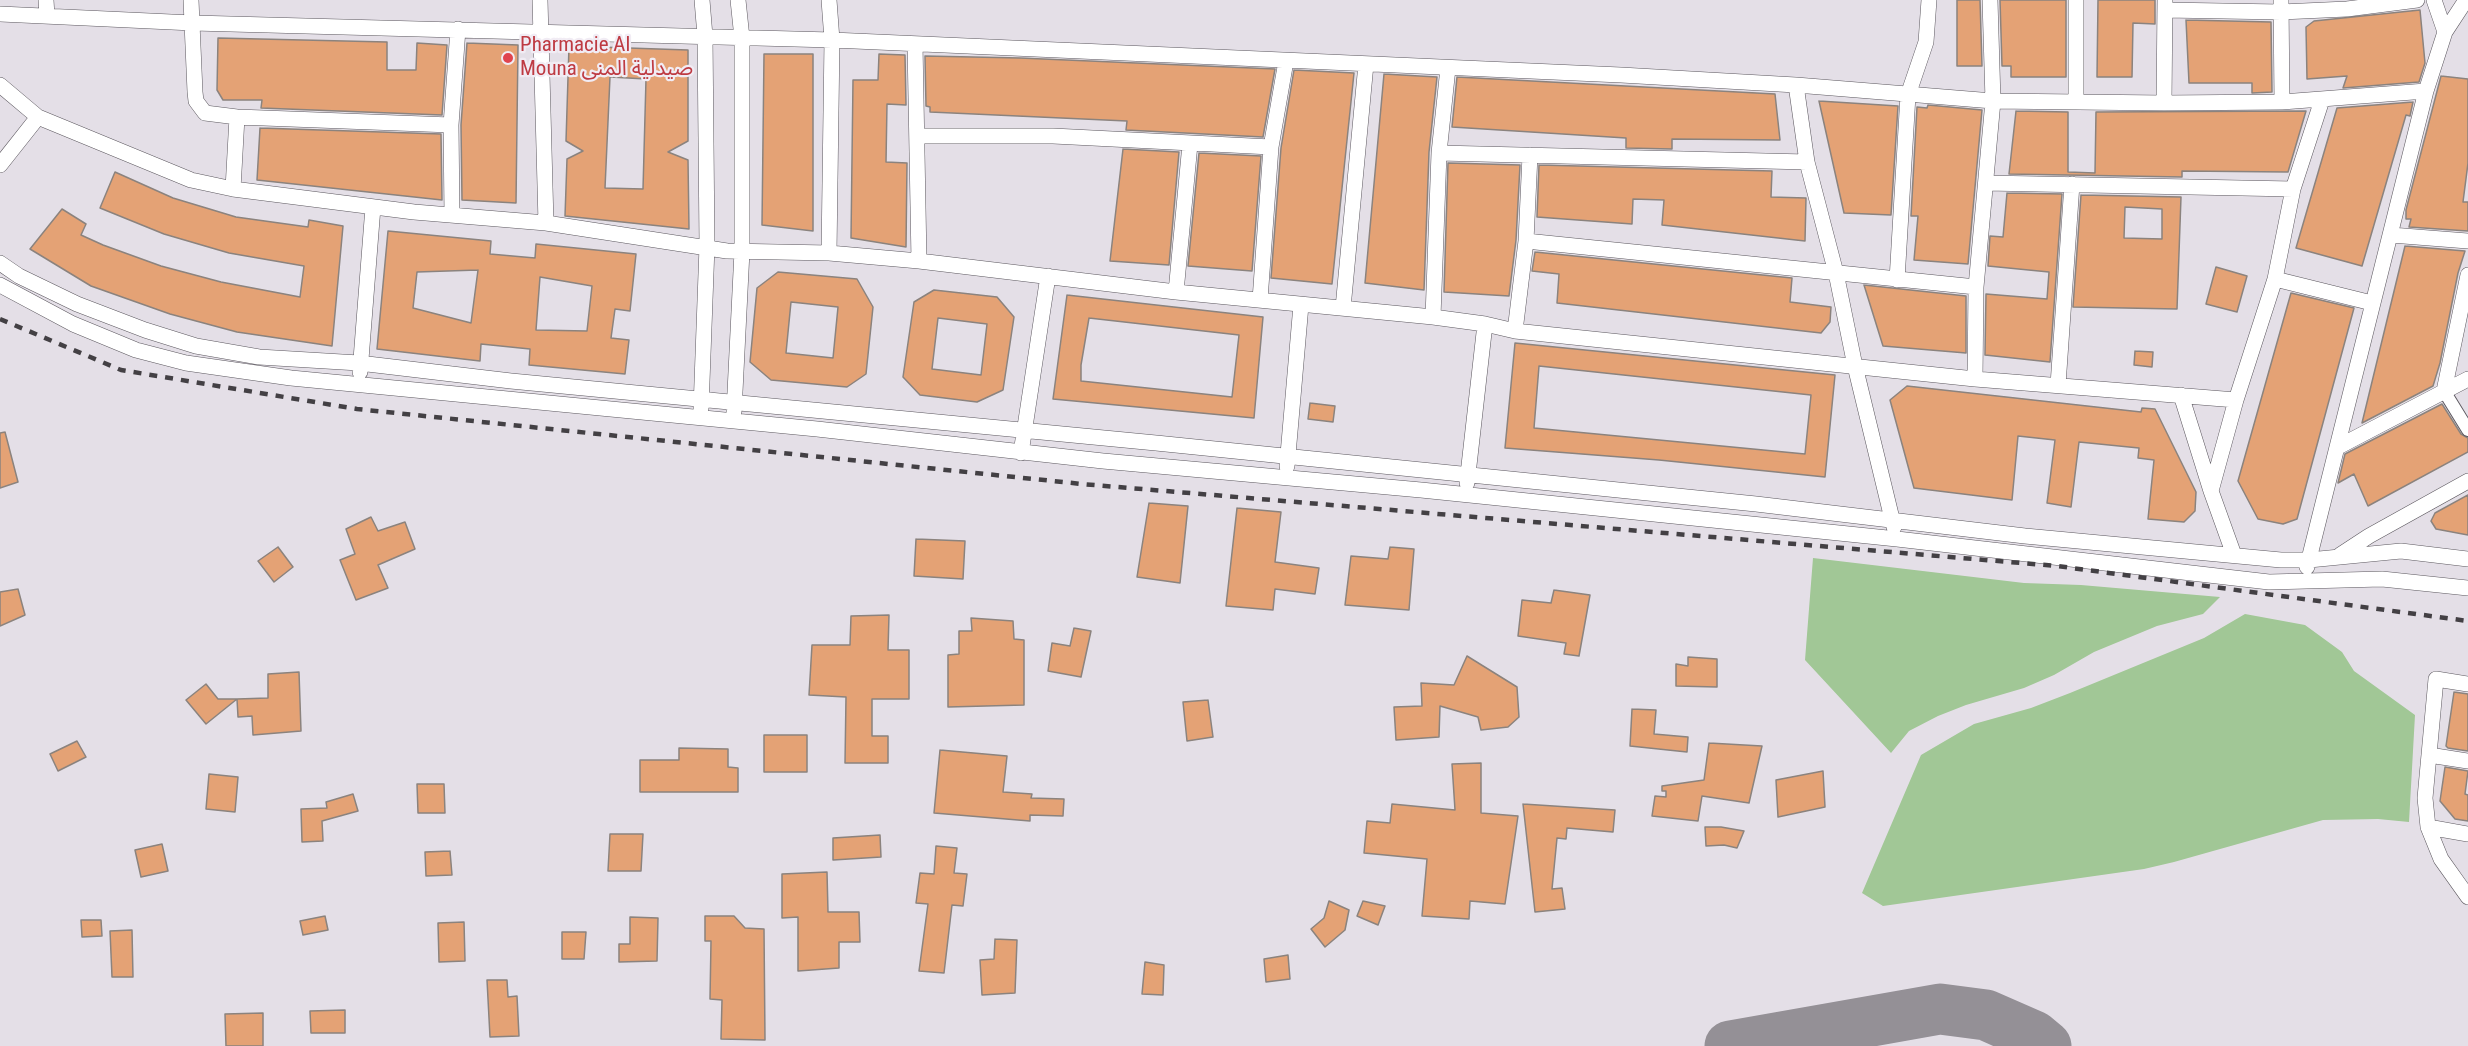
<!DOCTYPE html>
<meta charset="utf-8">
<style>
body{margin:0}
canvas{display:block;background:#e4dfe7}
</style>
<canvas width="2468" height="1046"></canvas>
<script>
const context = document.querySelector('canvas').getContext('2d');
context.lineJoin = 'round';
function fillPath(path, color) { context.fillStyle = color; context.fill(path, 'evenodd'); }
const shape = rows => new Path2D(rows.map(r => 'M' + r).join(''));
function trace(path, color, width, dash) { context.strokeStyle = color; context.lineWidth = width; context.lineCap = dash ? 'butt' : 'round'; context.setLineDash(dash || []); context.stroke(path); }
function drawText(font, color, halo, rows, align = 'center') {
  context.font = font + ' "Roboto Condensed","Noto Sans Arabic",sans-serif'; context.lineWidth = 4.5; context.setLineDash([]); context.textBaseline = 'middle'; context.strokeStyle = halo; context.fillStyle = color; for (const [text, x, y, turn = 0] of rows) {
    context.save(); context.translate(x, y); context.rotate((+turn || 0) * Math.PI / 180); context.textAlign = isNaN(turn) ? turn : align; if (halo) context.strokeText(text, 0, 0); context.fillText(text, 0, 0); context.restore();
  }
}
const green = shape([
 [1813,558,2024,583,2081,585,2220,597,2203,614,2157,626,2094,652,2054,675,2024,688,1966,705,1938,716,1909,731,1891,753,1805,660],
 [2245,614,2305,625,2342,652,2354,671,2415,715,2409,822,2378,819,2323,820,2174,862,2144,869,1883,906,1862,893,1921,755,1974,724,2031,708,2070,693,2204,638]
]);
const taxiway = shape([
 [1730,1046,1940,1009,1986,1015,2034,1036,2046,1046]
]);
const building = shape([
 [1957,0,1980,0,1982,66,1957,66,1957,0],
 [2000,0,2066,0,2066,77,2011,77,2011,66,2002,66,2000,0],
 [2098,0,2155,0,2155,24,2133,23,2132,77,2097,77,2098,0],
 [2420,10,2425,63,2419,82,2343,88,2347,76,2307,79,2306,27,2314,21,2420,10],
 [2186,20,2271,22,2272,92,2252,93,2252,83,2189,83,2186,20],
 [218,38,387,42,387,70,416,70,417,43,447,45,442,115,261,108,262,100,223,100,217,90,218,38],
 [467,43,518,45,516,203,462,200,461,125,467,43],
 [569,46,688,50,688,141,668,152,688,160,689,229,565,216,567,159,583,151,566,141,569,46],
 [610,77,646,79,643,189,605,188,610,77],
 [764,54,813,54,813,231,762,225,764,54],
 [879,54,905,55,906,105,887,104,886,162,907,163,906,247,851,238,853,80,878,80,879,54],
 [925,56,1020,58,1275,69,1263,137,1126,130,1127,121,930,112,930,107,926,106,925,56],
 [1294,70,1354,73,1332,284,1271,278,1281,148,1294,70],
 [1384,74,1437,77,1429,152,1424,290,1365,283,1384,74],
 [2441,76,2468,79,2468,163,2463,202,2468,202,2468,231,2409,227,2411,219,2406,219,2406,210,2441,76],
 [1457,77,1775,94,1780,140,1672,139,1672,149,1626,148,1626,138,1452,127,1457,77],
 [1819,101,1898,106,1891,215,1844,213,1819,101],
 [2413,102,2410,116,2406,115,2362,266,2296,248,2337,108,2413,102],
 [1928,105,1982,110,1968,264,1914,260,1918,216,1911,216,1917,107,1927,108,1928,105],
 [2016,111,2068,112,2068,172,2095,173,2096,112,2306,111,2288,172,2182,171,2182,177,2009,174,2016,111],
 [260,128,441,134,442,200,257,180,260,128],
 [1123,149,1179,152,1169,265,1110,261,1123,149],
 [1199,153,1261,156,1252,271,1188,266,1199,153],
 [1448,163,1520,165,1516,240,1509,296,1444,292,1448,163],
 [1539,165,1772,171,1771,197,1806,198,1805,241,1662,225,1664,200,1633,199,1632,224,1537,217,1539,165],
 [115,172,173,198,236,217,308,227,309,220,343,226,332,346,237,332,170,314,91,286,30,249,62,209,86,224,81,235,103,245,161,266,221,282,300,297,304,266,229,253,164,234,100,208,115,172],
 [2007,193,2062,194,2050,362,1985,355,1986,294,2047,299,2049,272,1988,266,1990,236,2003,237,2007,193],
 [2081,195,2181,197,2177,309,2073,307,2081,195],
 [2125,207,2162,209,2162,239,2124,238,2125,207],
 [388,231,491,241,490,254,535,258,536,244,636,254,630,311,615,309,611,338,629,340,625,374,529,365,530,349,481,344,480,361,377,349,388,231],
 [478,270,471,323,413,308,417,272,478,270],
 [540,277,592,286,587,331,536,330,540,277],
 [2405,246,2465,251,2458,273,2440,363,2433,386,2362,423,2405,246],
 [1535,252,1792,278,1790,302,1831,307,1830,322,1821,333,1557,303,1559,274,1532,271,1535,252],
 [2216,267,2247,276,2237,312,2206,304,2216,267],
 [778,272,857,279,873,307,866,374,847,387,771,380,750,362,757,288,778,272],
 [791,302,838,307,833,358,786,353,791,302],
 [1864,285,1966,296,1966,353,1883,346,1864,285],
 [934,290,997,297,1014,317,1003,390,977,402,920,395,903,377,914,302,934,290],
 [938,318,987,324,981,375,932,369,938,318],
 [2291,293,2354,308,2297,519,2283,524,2258,519,2238,481,2291,293],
 [1067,295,1263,317,1254,418,1053,399,1067,295],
 [1089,318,1239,335,1232,397,1081,381,1081,365,1089,318],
 [1515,343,1835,375,1825,477,1659,460,1505,448,1515,343],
 [1539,366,1811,395,1805,454,1534,428,1539,366],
 [2135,351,2153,352,2152,367,2134,365,2135,351],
 [1907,386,2141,412,2142,408,2155,409,2196,492,2195,511,2184,522,2148,519,2154,460,2138,458,2139,448,2079,442,2071,507,2047,503,2055,440,2018,436,2012,500,1914,488,1890,400,1907,386],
 [1310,403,1335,406,1333,422,1308,419,1310,403],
 [2442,404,2461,434,2468,438,2468,452,2368,506,2354,474,2338,483,2345,454,2442,404],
 [5,432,18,482,0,488,0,433,5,432],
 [2468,495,2468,535,2436,529,2431,521,2435,513,2468,495],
 [1149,503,1188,506,1180,583,1137,577,1149,503],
 [1237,508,1281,512,1275,562,1319,568,1315,594,1275,589,1273,610,1226,606,1237,508],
 [371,517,378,531,405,522,415,549,378,565,388,588,356,600,340,560,355,554,346,529,371,517],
 [916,539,965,541,963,579,914,576,916,539],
 [278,547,293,567,274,582,258,561,278,547],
 [1390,547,1414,549,1409,610,1345,605,1351,556,1388,559,1390,547],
 [18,589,25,615,0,626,0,592,18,589],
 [1554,590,1590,595,1579,656,1564,654,1566,643,1518,636,1522,600,1551,603,1554,590],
 [889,615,888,650,909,650,909,699,872,699,872,736,888,736,888,763,845,763,846,697,809,695,812,645,850,645,851,616,889,615],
 [971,618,1013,621,1014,639,1024,640,1024,705,948,707,948,655,959,654,959,631,972,631,971,618],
 [1074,628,1091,631,1081,677,1048,671,1052,643,1070,646,1074,628],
 [1467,656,1517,687,1519,717,1508,727,1481,730,1478,717,1440,706,1439,737,1396,740,1394,707,1422,706,1421,683,1454,685,1467,656],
 [1688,657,1717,659,1717,687,1676,686,1676,664,1688,666,1688,657],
 [299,672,301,731,253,735,252,716,238,717,237,699,268,698,268,674,299,672],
 [206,684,218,699,237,699,206,724,186,700,206,684],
 [2454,692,2468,694,2468,751,2448,748,2446,746,2454,692],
 [1208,700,1213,737,1187,741,1183,702,1208,700],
 [1632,709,1656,710,1654,734,1688,737,1687,752,1630,746,1632,709],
 [764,735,807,735,807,772,764,772,764,735],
 [77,741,86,757,58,771,50,754,77,741],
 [1709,743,1762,746,1749,803,1702,796,1698,821,1652,816,1655,796,1666,797,1666,791,1662,791,1662,786,1704,780,1709,743],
 [679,748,728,749,728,767,738,768,738,792,640,792,640,760,679,760,679,748],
 [940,750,1007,756,1003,792,1032,794,1031,798,1064,799,1063,816,1030,815,1030,821,934,813,940,750],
 [1481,763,1481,813,1518,816,1505,904,1470,901,1469,919,1422,916,1427,859,1364,853,1367,821,1390,823,1392,804,1455,810,1452,764,1481,763],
 [2445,767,2468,771,2465,794,2468,795,2468,821,2455,819,2440,801,2445,767],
 [1823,771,1825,807,1778,817,1776,780,1823,771],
 [209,774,238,777,235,812,206,809,209,774],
 [417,784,444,784,445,813,418,813,417,784],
 [353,794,358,811,322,821,323,841,302,842,301,809,327,808,326,802,353,794],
 [1523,804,1615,810,1613,832,1567,828,1566,839,1557,838,1552,889,1562,888,1565,909,1535,912,1523,804],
 [1705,827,1721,827,1744,831,1737,848,1724,845,1706,846,1705,827],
 [610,834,643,834,641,871,608,871,610,834],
 [880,835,881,857,833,860,833,838,880,835],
 [162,844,168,871,141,877,135,850,162,844],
 [936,846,957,848,954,873,967,874,963,906,952,905,944,973,919,971,928,904,916,903,920,873,934,874,936,846],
 [450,851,452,875,426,876,425,852,450,851],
 [827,872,828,912,859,912,860,942,839,942,839,968,798,971,798,917,782,918,782,874,827,872],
 [1329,901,1349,910,1345,930,1325,947,1311,929,1324,918,1329,901],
 [1363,901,1385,906,1378,925,1357,916,1363,901],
 [325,916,328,930,303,935,300,921,325,916],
 [705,916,734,916,745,928,764,929,765,1040,721,1039,722,1000,710,999,711,941,705,941,705,916],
 [630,917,658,918,657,961,619,962,619,944,630,944,630,917],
 [81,920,101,920,102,936,82,937,81,920],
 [464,922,465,961,439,962,438,923,464,922],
 [132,930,133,977,112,977,110,931,132,930],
 [562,932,586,932,584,959,562,959,562,932],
 [995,939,1017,940,1015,993,982,995,980,960,994,959,995,939],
 [1288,955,1290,979,1266,982,1264,959,1288,955],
 [1145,962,1164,965,1163,995,1142,994,1145,962],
 [487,980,507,980,508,997,517,996,519,1036,490,1037,487,980],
 [345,1010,345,1033,311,1033,310,1011,345,1010],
 [263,1013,263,1046,226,1046,225,1014,263,1013]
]);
const pedestrian = shape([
 [2444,391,2468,430]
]);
const minor = shape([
 [46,0,47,16],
 [191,0,195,92,196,101,205,113,237,117,451,125],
 [540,0,546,223],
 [829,0,832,40,829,253],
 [2281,0,2282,102],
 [2434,0,2445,32],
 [2165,10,2281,12,2347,9,2417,0],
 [0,14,193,23,832,40,1621,75,1796,85,1993,101,2164,103,2282,102,2426,91],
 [915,44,919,261],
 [0,85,38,117,191,180,233,189,414,212,546,223,727,251,829,253,919,261,1176,292,1433,317,1485,324,1515,331,1975,379,2236,400],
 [1796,85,1807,162,1836,273,1855,366,1894,527],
 [2076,102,2076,0],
 [2164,103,2165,0],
 [917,136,1053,136,1271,147],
 [1439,153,1807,162],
 [0,165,38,117],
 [1986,183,2293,189],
 [233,189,237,117],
 [452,215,451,125,458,29],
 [2391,235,2468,241],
 [1526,241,1976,287],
 [0,263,19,276,77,304,145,330,196,346,259,357,359,363,511,381,1156,443,1756,504,2025,536,2281,560,2309,560,2401,551,2468,559],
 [2275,279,2372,303],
 [1897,280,1908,95,1926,42,1929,0],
 [0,285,73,324,136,350,186,363,291,378,817,429,1103,461,1421,490,1897,539,2269,582,2382,579,2468,588],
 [1176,292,1190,144],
 [1260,300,1271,147,1286,61],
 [1343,308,1366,64],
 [1433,317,1439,153,1448,68],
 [1515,331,1526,241,1530,155],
 [360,372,373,207],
 [1975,379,1976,287,1993,101,1990,0],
 [2058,385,2072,184],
 [2444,391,2468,275],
 [2181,395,2211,491],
 [701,409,707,246,705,36,702,0],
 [734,412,742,251,742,38,738,0],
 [2338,447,2468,379],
 [1021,453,1048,276],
 [1287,466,1301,305],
 [1467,483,1485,324],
 [2234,555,2211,491,2236,400,2275,279,2293,189,2322,100],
 [2340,555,2369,536,2468,481],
 [2307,567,2426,91,2445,32,2466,0],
 [2468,684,2436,679,2425,798,2428,827,2441,859,2468,897],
 [2429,755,2468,761],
 [2428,827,2468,834]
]);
const rail = shape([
 [0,319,121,370,357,409,1082,484,2057,566,2468,621]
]);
const markers = [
 [508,58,6,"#e0444e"]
];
const healthNames = [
 ["Pharmacie Al",520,46],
 ["Mouna صيدلية المنى",520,70]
];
fillPath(green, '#a1c796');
trace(taxiway, '#949096', 51);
fillPath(building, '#e4a275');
trace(building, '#8b837e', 1.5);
trace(pedestrian, '#5c585f', 14);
trace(minor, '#5c585f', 16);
trace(pedestrian, '#fff', 12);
trace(minor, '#fff', 15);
trace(rail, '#434044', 4.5, [8, 8]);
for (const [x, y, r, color] of markers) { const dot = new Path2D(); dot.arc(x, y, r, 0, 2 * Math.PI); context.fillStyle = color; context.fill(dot); trace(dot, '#f1ecf4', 2); }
drawText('21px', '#be3a42', '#f1ecf4', healthNames, 'left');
</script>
